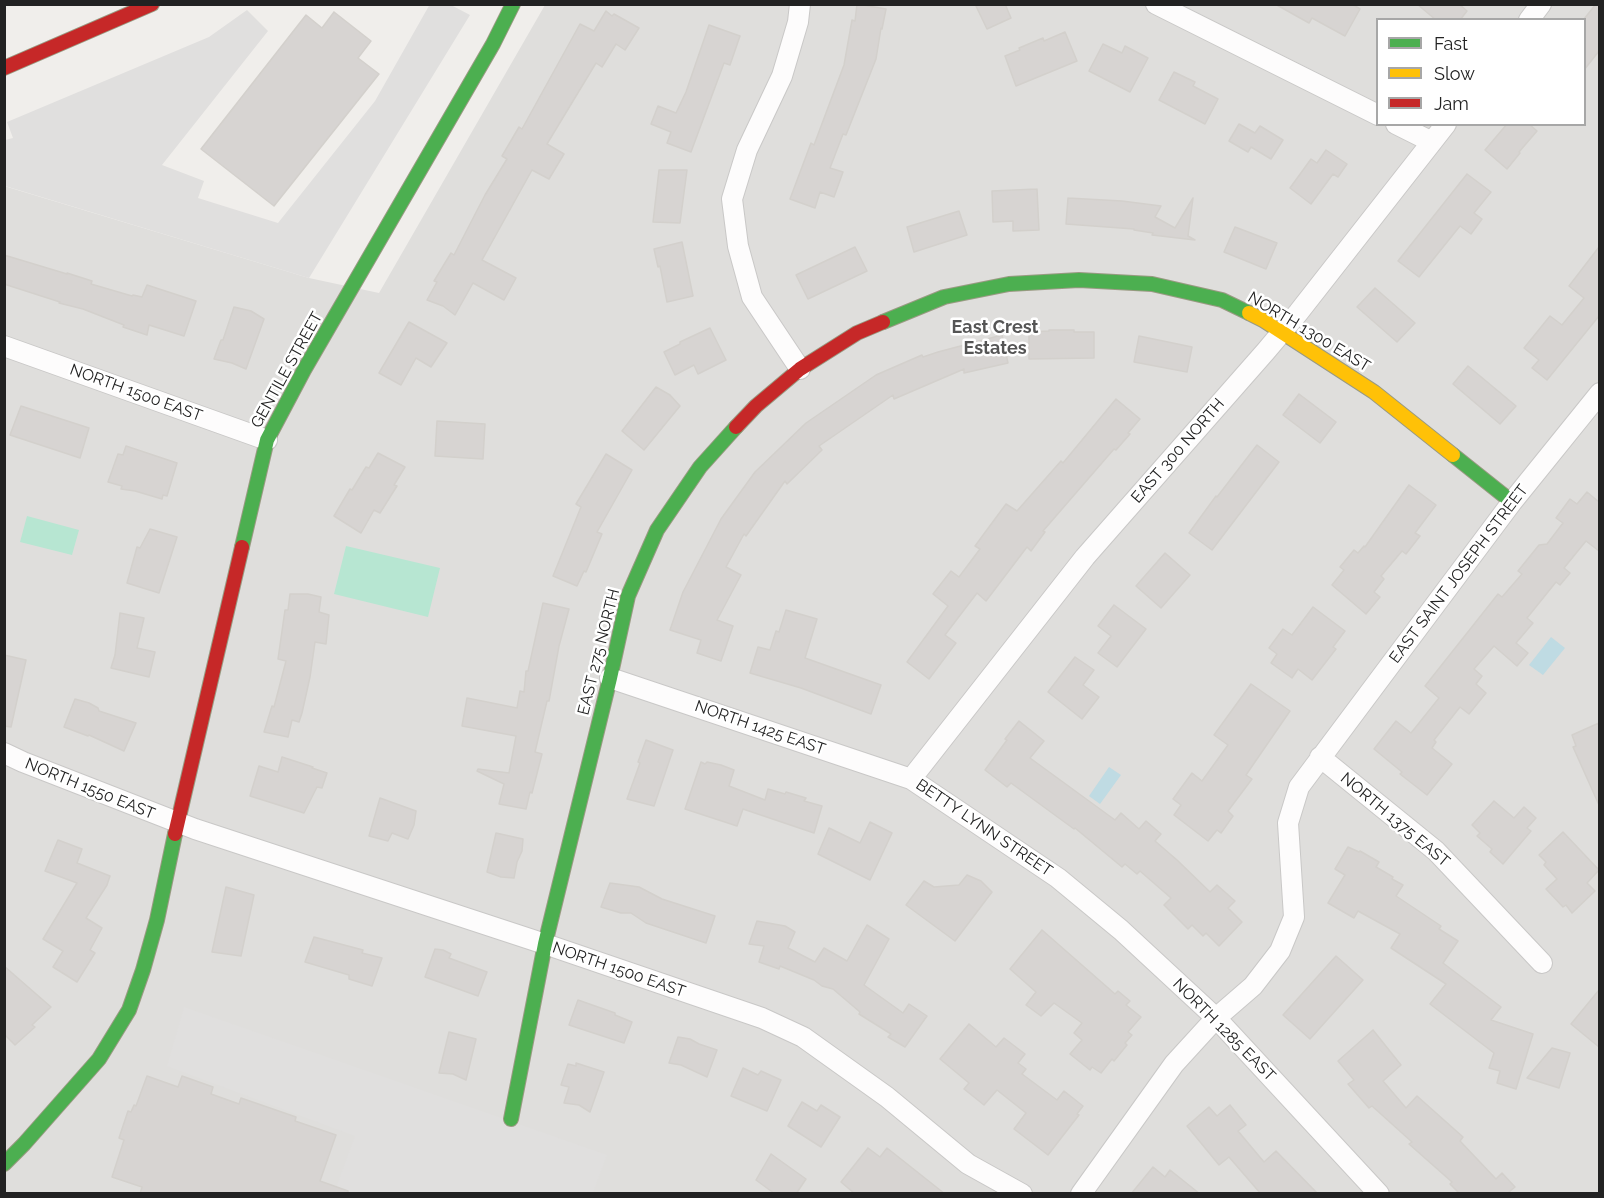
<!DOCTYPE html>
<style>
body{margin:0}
#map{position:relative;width:1604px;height:1198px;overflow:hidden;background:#f0eeeb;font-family:Raleway,sans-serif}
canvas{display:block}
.frame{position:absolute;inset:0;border:6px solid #222;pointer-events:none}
.legend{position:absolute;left:1376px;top:18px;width:210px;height:108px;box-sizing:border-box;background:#fff;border:2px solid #a7a7a7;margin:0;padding:8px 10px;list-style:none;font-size:18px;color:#222}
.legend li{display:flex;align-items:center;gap:12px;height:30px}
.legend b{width:30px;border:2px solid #a7a7a7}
</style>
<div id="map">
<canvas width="1604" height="1198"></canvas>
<div class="frame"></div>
<ul class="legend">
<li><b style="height:8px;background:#4caf50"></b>Fast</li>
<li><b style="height:8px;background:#ffc107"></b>Slow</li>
<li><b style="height:8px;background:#c62828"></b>Jam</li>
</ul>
</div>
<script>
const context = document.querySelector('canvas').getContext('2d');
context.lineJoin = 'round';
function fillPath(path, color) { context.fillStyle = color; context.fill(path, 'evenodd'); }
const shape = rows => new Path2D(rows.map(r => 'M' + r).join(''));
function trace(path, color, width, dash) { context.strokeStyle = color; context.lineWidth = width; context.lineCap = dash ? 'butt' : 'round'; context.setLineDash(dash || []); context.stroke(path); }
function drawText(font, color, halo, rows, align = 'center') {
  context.font = font + ' Raleway,sans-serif'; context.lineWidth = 5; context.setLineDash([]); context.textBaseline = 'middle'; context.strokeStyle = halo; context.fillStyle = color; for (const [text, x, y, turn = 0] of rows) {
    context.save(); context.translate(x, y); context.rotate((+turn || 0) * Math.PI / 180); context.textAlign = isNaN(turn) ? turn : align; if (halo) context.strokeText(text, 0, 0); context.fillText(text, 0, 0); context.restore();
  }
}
const residential = shape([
 [545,5,1599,5,1599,1193,5,1193,4,186,309,278,379,293],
 [1378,20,1584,20,1584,124,1378,124]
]);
const pitch = shape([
 [27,516,79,530,72,555,20,542],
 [346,546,440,568,428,617,334,594]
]);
const parking = shape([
 [430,4,451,5,470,15,309,278,5,186,5,140,13,138,7,122,209,37,247,10,268,31,162,165,204,181,198,198,278,223,375,101],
 [184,1007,607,1155,593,1193,334,1193,355,1136,167,1066]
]);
const water = shape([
 [1551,637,1565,648,1543,675,1529,665],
 [1109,767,1121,775,1100,804,1089,796]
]);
const building = shape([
 [857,4,886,9,882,29,881,28,876,59,846,135,843,134,830,168,843,172,834,197,820,192,815,208,790,199,811,143,814,145,844,65,852,20,855,21,857,4],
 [975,4,1005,4,1011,18,987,29,975,4],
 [1275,4,1352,4,1360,9,1345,36,1312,18,1309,23,1275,4],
 [1417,4,1459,4,1467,11,1460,20,1436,20,1417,4],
 [1596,4,1599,4,1599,51,1584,70,1584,19,1596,4],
 [606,11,612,16,614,14,639,28,625,50,616,44,602,67,596,63,547,144,564,154,549,179,532,170,482,260,516,278,504,300,473,283,455,315,443,306,427,300,437,282,434,281,451,253,454,255,485,195,507,159,502,156,519,127,522,129,580,24,594,31,606,11],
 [334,12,371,41,358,58,379,74,274,206,201,149,306,15,322,28,334,12],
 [709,25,740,36,730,65,724,63,691,152,667,143,671,132,651,124,658,106,676,113,686,92,709,25],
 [1065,32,1077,61,1016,86,1005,56,1020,50,1019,48,1043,38,1044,41,1065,32],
 [1103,44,1122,53,1125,46,1148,58,1130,92,1089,71,1103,44],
 [1174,72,1195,82,1193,86,1218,99,1205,124,1159,100,1174,72],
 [1239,124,1255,133,1260,126,1283,140,1271,159,1251,147,1248,152,1229,141,1239,124],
 [1507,124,1529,124,1537,131,1519,152,1520,153,1507,169,1485,150,1507,124],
 [1326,150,1347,164,1338,177,1333,174,1311,204,1290,188,1311,159,1317,163,1326,150],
 [659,170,687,170,680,223,653,222,659,170],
 [1467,174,1491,192,1474,213,1482,219,1471,234,1460,226,1419,277,1398,261,1467,174],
 [1037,189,1039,230,1013,231,1013,221,993,222,992,191,1037,189],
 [1068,198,1122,201,1161,206,1155,217,1175,228,1193,198,1188,236,1195,240,1152,235,1153,233,1134,230,1134,229,1066,224,1068,198],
 [959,211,967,235,914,252,907,227,959,211],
 [1235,227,1277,243,1266,269,1224,252,1235,227],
 [682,242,693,296,667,302,660,266,658,267,654,249,682,242],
 [855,247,867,271,808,299,796,275,855,247],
 [1599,247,1599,316,1547,380,1532,368,1539,360,1524,348,1550,316,1562,325,1584,298,1569,286,1599,247],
 [4,255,67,274,67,273,92,281,91,284,132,296,133,295,142,297,147,285,196,301,184,336,149,325,147,335,123,327,124,325,83,309,59,303,60,302,4,284,4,255],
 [1375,288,1415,323,1397,342,1357,307,1375,288],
 [234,307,251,311,264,319,246,369,232,363,214,359,221,340,223,340,234,307],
 [409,322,447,343,431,367,416,358,401,385,379,373,409,322],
 [710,328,726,360,698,374,694,365,675,375,664,352,680,344,680,342,710,328],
 [1049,330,1074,330,1074,332,1094,332,1094,358,1029,359,1029,332,1049,331,1049,330],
 [1002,335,1008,363,964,373,964,369,894,399,893,395,819,446,822,450,787,484,785,481,746,536,744,534,726,567,741,575,717,620,733,626,721,661,697,653,701,640,670,630,683,592,721,519,755,472,806,423,876,375,922,355,923,357,938,352,1002,335],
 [1139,336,1192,347,1187,372,1134,362,1139,336],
 [1468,366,1516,406,1500,424,1453,384,1468,366],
 [656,387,670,395,680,406,644,450,622,431,656,387],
 [1299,394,1336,422,1320,443,1283,415,1299,394],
 [1116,399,1140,419,1128,433,1130,434,1116,450,1114,449,1043,531,1045,532,1031,551,1027,547,986,601,977,593,945,635,956,643,929,679,907,662,948,606,933,594,951,571,959,577,980,549,975,546,1006,504,1017,511,1061,461,1063,463,1116,399],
 [21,406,89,428,80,458,10,435,21,406],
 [437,421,485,424,483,459,435,456,437,421],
 [1257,445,1279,462,1212,550,1189,533,1216,496,1217,497,1257,445],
 [126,446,177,463,167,496,163,495,162,499,135,491,121,489,122,486,108,482,118,454,123,455,126,446],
 [378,453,405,467,394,485,397,486,380,513,374,510,361,533,334,516,350,489,352,490,366,467,369,468,378,453],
 [606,454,632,470,597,532,602,534,586,572,584,571,577,586,553,576,581,507,576,504,606,454],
 [1409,485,1436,505,1415,533,1420,536,1406,554,1402,551,1381,576,1384,579,1374,592,1380,597,1366,614,1332,585,1344,570,1340,567,1354,550,1358,553,1364,546,1365,547,1409,485],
 [1587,492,1599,502,1599,551,1586,541,1564,568,1570,573,1560,585,1556,582,1527,618,1533,623,1516,643,1528,653,1517,666,1494,646,1474,669,1482,676,1476,684,1486,693,1469,714,1460,707,1434,740,1436,742,1432,748,1452,764,1427,795,1400,774,1402,772,1374,749,1396,721,1411,733,1439,698,1425,686,1498,594,1502,597,1522,574,1518,571,1539,545,1547,544,1563,523,1556,518,1570,499,1577,504,1587,492],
 [150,529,177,537,159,593,127,583,137,547,140,548,150,529],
 [1165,553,1190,575,1161,608,1136,586,1165,553],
 [290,594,308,594,321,597,319,612,329,615,326,644,315,642,310,677,302,713,299,722,292,720,288,737,264,732,272,706,274,707,286,661,278,659,285,610,288,610,290,594],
 [543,603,569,609,559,646,549,701,547,701,535,752,542,754,532,793,530,792,526,809,499,804,504,784,477,771,478,769,509,773,516,736,462,726,467,698,517,708,520,691,524,692,526,671,528,671,543,603],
 [1114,605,1146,629,1117,667,1098,653,1111,636,1098,626,1114,605],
 [1313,607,1345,631,1333,647,1336,649,1312,680,1298,669,1292,678,1271,663,1277,654,1269,648,1283,629,1292,635,1313,607],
 [786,610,817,619,805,658,881,685,871,714,801,688,750,673,758,647,770,650,776,631,779,632,786,610],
 [120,613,144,618,137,648,155,652,149,677,111,668,115,655,120,613],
 [4,655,26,660,11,727,4,726,4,655],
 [1075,657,1094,670,1083,685,1099,697,1082,719,1048,692,1075,657],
 [1251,684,1290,711,1246,775,1252,779,1228,811,1233,816,1221,833,1217,830,1208,841,1174,815,1181,805,1173,799,1192,773,1202,781,1228,745,1214,735,1251,684],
 [75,699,89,703,98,708,99,711,136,723,124,751,89,735,88,736,64,727,75,699],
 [1019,721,1044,741,1030,758,1115,820,1121,813,1139,829,1146,821,1161,834,1155,841,1177,860,1210,892,1217,885,1235,901,1228,908,1242,922,1219,946,1206,933,1203,936,1192,925,1188,929,1164,905,1171,898,1140,871,1137,874,1125,864,1122,867,1075,828,1074,829,1011,783,1007,787,985,770,1007,740,1005,739,1019,721],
 [1599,723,1599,805,1573,747,1576,746,1572,735,1599,723],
 [646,740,673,750,654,806,627,799,640,763,638,762,646,740],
 [282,757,313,767,312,768,327,773,322,788,317,787,304,813,250,796,259,766,278,772,282,757],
 [701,762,705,764,707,762,721,765,734,770,729,786,765,800,768,789,785,794,786,792,806,798,804,801,822,806,814,833,743,809,737,826,685,809,701,762],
 [380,798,416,811,414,825,408,839,392,833,388,841,369,836,380,798],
 [1494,801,1514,818,1524,807,1536,818,1527,828,1531,831,1503,864,1490,852,1492,849,1477,836,1480,833,1472,825,1494,801],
 [870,822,892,833,870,880,818,854,829,828,860,843,870,822],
 [1563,832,1599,870,1587,883,1595,891,1572,913,1566,905,1563,907,1546,889,1557,879,1544,865,1546,862,1539,855,1563,832],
 [496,833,523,839,522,851,517,862,514,878,501,877,487,872,496,833],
 [58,840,82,849,77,863,110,876,107,885,86,918,102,928,90,950,95,953,77,982,53,967,63,951,43,939,77,883,45,871,58,840],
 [1348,847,1359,852,1360,851,1379,862,1376,867,1393,877,1392,879,1403,885,1396,896,1441,926,1439,929,1458,941,1443,963,1501,1007,1491,1020,1533,1034,1516,1089,1497,1083,1500,1071,1489,1068,1494,1053,1430,1004,1446,984,1391,948,1400,934,1358,911,1354,918,1328,903,1345,875,1335,869,1348,847],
 [967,875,981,881,992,892,955,941,906,905,924,881,934,887,959,885,967,875],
 [610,883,639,887,662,899,715,916,706,943,646,923,631,913,621,913,601,907,610,883],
 [226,887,254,895,241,956,212,952,226,887],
 [757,921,785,926,795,932,788,948,815,962,824,948,847,961,867,925,889,939,864,985,903,1013,909,1004,927,1016,905,1047,888,1037,891,1034,859,1014,860,1012,833,989,822,986,814,980,780,966,779,969,759,962,764,946,749,944,757,921],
 [1042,930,1115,994,1118,991,1130,1001,1126,1005,1141,1017,1128,1032,1132,1035,1125,1043,1127,1045,1114,1061,1112,1059,1101,1073,1092,1067,1090,1070,1070,1054,1082,1040,1074,1033,1082,1023,1054,1003,1041,1016,1026,1005,1036,992,1010,969,1042,930],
 [314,937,363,950,362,953,382,958,372,986,349,979,349,975,305,962,314,937],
 [435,949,443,950,451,954,449,958,487,972,478,996,425,977,435,949],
 [1336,956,1363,980,1310,1039,1283,1015,1336,956],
 [4,966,51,1007,32,1025,35,1027,15,1045,4,1034,4,966],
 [1599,990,1599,1047,1571,1024,1599,990],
 [578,1000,615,1013,615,1015,632,1022,624,1043,569,1025,578,1000],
 [969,1024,996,1047,1004,1038,1025,1054,1018,1063,1026,1069,1022,1074,1057,1100,1064,1091,1083,1106,1077,1114,1079,1115,1048,1155,1014,1129,1026,1113,997,1090,984,1105,964,1089,969,1083,940,1059,969,1024],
 [1373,1030,1401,1065,1383,1081,1406,1108,1417,1096,1463,1137,1460,1141,1496,1179,1502,1173,1515,1187,1509,1192,1510,1194,1460,1194,1450,1184,1452,1182,1409,1144,1412,1142,1372,1106,1369,1108,1348,1084,1354,1080,1338,1061,1373,1030],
 [449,1032,476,1039,466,1080,453,1074,439,1073,449,1032],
 [678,1037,690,1039,699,1044,717,1050,707,1077,681,1065,669,1063,678,1037],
 [1552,1048,1570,1053,1559,1088,1527,1078,1552,1048],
 [576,1063,604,1072,590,1112,579,1105,564,1103,569,1087,561,1085,568,1064,576,1066,576,1063],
 [743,1068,758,1075,761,1071,781,1080,767,1111,731,1096,743,1068],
 [147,1076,178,1087,182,1076,213,1087,211,1094,239,1104,241,1098,296,1117,295,1121,336,1135,320,1181,348,1191,348,1194,140,1194,142,1187,112,1177,124,1140,119,1138,128,1111,131,1112,134,1105,136,1106,147,1076],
 [802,1102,817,1111,821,1105,840,1117,821,1147,788,1126,802,1102],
 [1230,1105,1246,1125,1238,1131,1264,1162,1276,1151,1318,1194,1261,1194,1229,1157,1219,1165,1187,1126,1209,1107,1217,1116,1230,1105],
 [868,1148,880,1157,887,1148,945,1194,855,1194,841,1182,868,1148],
 [771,1154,806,1179,796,1194,775,1194,756,1180,771,1154],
 [1153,1167,1165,1177,1170,1170,1200,1194,1131,1194,1153,1167]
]);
const street = shape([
 [1156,4,1378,115],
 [1529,20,1541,4],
 [1396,124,1432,142],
 [4,346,267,440],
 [800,369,752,297,738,246,732,199,747,150,782,76,798,22,800,4],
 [610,678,911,779,1058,878,1121,930,1216,1018,1379,1194],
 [4,753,23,762,195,829,545,944,762,1018,803,1037,887,1097,968,1164,1022,1194],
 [1320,757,1436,851,1542,963],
 [911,779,1085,557,1266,351,1298,313,1446,124],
 [1081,1194,1174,1064,1216,1018,1253,986,1280,951,1294,917,1288,823,1299,787,1512,502,1600,393]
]);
const fast = shape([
 [883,322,944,297,1009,284,1079,280,1152,284,1222,300,1249,313],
 [1453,455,1512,502],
 [242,547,267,440,304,370,493,44,513,4],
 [511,1119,545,944,610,678,628,596,657,530,700,467,736,427],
 [4,1164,24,1144,99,1059,129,1010,143,970,157,920,175,834]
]);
const slow = shape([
 [1249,313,1263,320,1374,392,1453,455]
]);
const jam = shape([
 [4,68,152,4],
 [736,427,756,406,800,369,857,333,883,322],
 [175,834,242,547]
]);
const streetNames = [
 ["NORTH 1300 EAST",1309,332,31],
 ["GENTILE STREET",287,370,-61],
 ["NORTH 1500 EAST",136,393,20],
 ["EAST 300 NORTH",1178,451,-49],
 ["EAST SAINT JOSEPH STREET",1459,574,-53],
 ["EAST 275 NORTH",599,652,-76],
 ["NORTH 1425 EAST",760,728,19],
 ["NORTH 1550 EAST",90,789,22],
 ["NORTH 1375 EAST",1395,820,40],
 ["BETTY LYNN STREET",984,828,34],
 ["NORTH 1500 EAST",619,970,19],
 ["NORTH 1285 EAST",1224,1030,45]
];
const neighbourhoodNames = [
 ["East Crest",995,328],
 ["Estates",995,349]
];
fillPath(residential, '#dfdedc');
fillPath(pitch, '#b7e6d2');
fillPath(parking, '#e0dfde');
fillPath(water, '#bfdbe3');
fillPath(building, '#d7d4d2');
trace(building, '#d3d0cc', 1.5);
trace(street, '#c9c8c7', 22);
trace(fast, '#999a82', 16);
trace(slow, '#999a82', 16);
trace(jam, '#999a82', 16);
trace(street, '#fdfcfc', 20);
trace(fast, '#4caf50', 14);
trace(slow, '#ffc107', 14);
trace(jam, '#c62828', 14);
drawText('16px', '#222', '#fff', streetNames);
drawText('bold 18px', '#555', '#fff', neighbourhoodNames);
</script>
